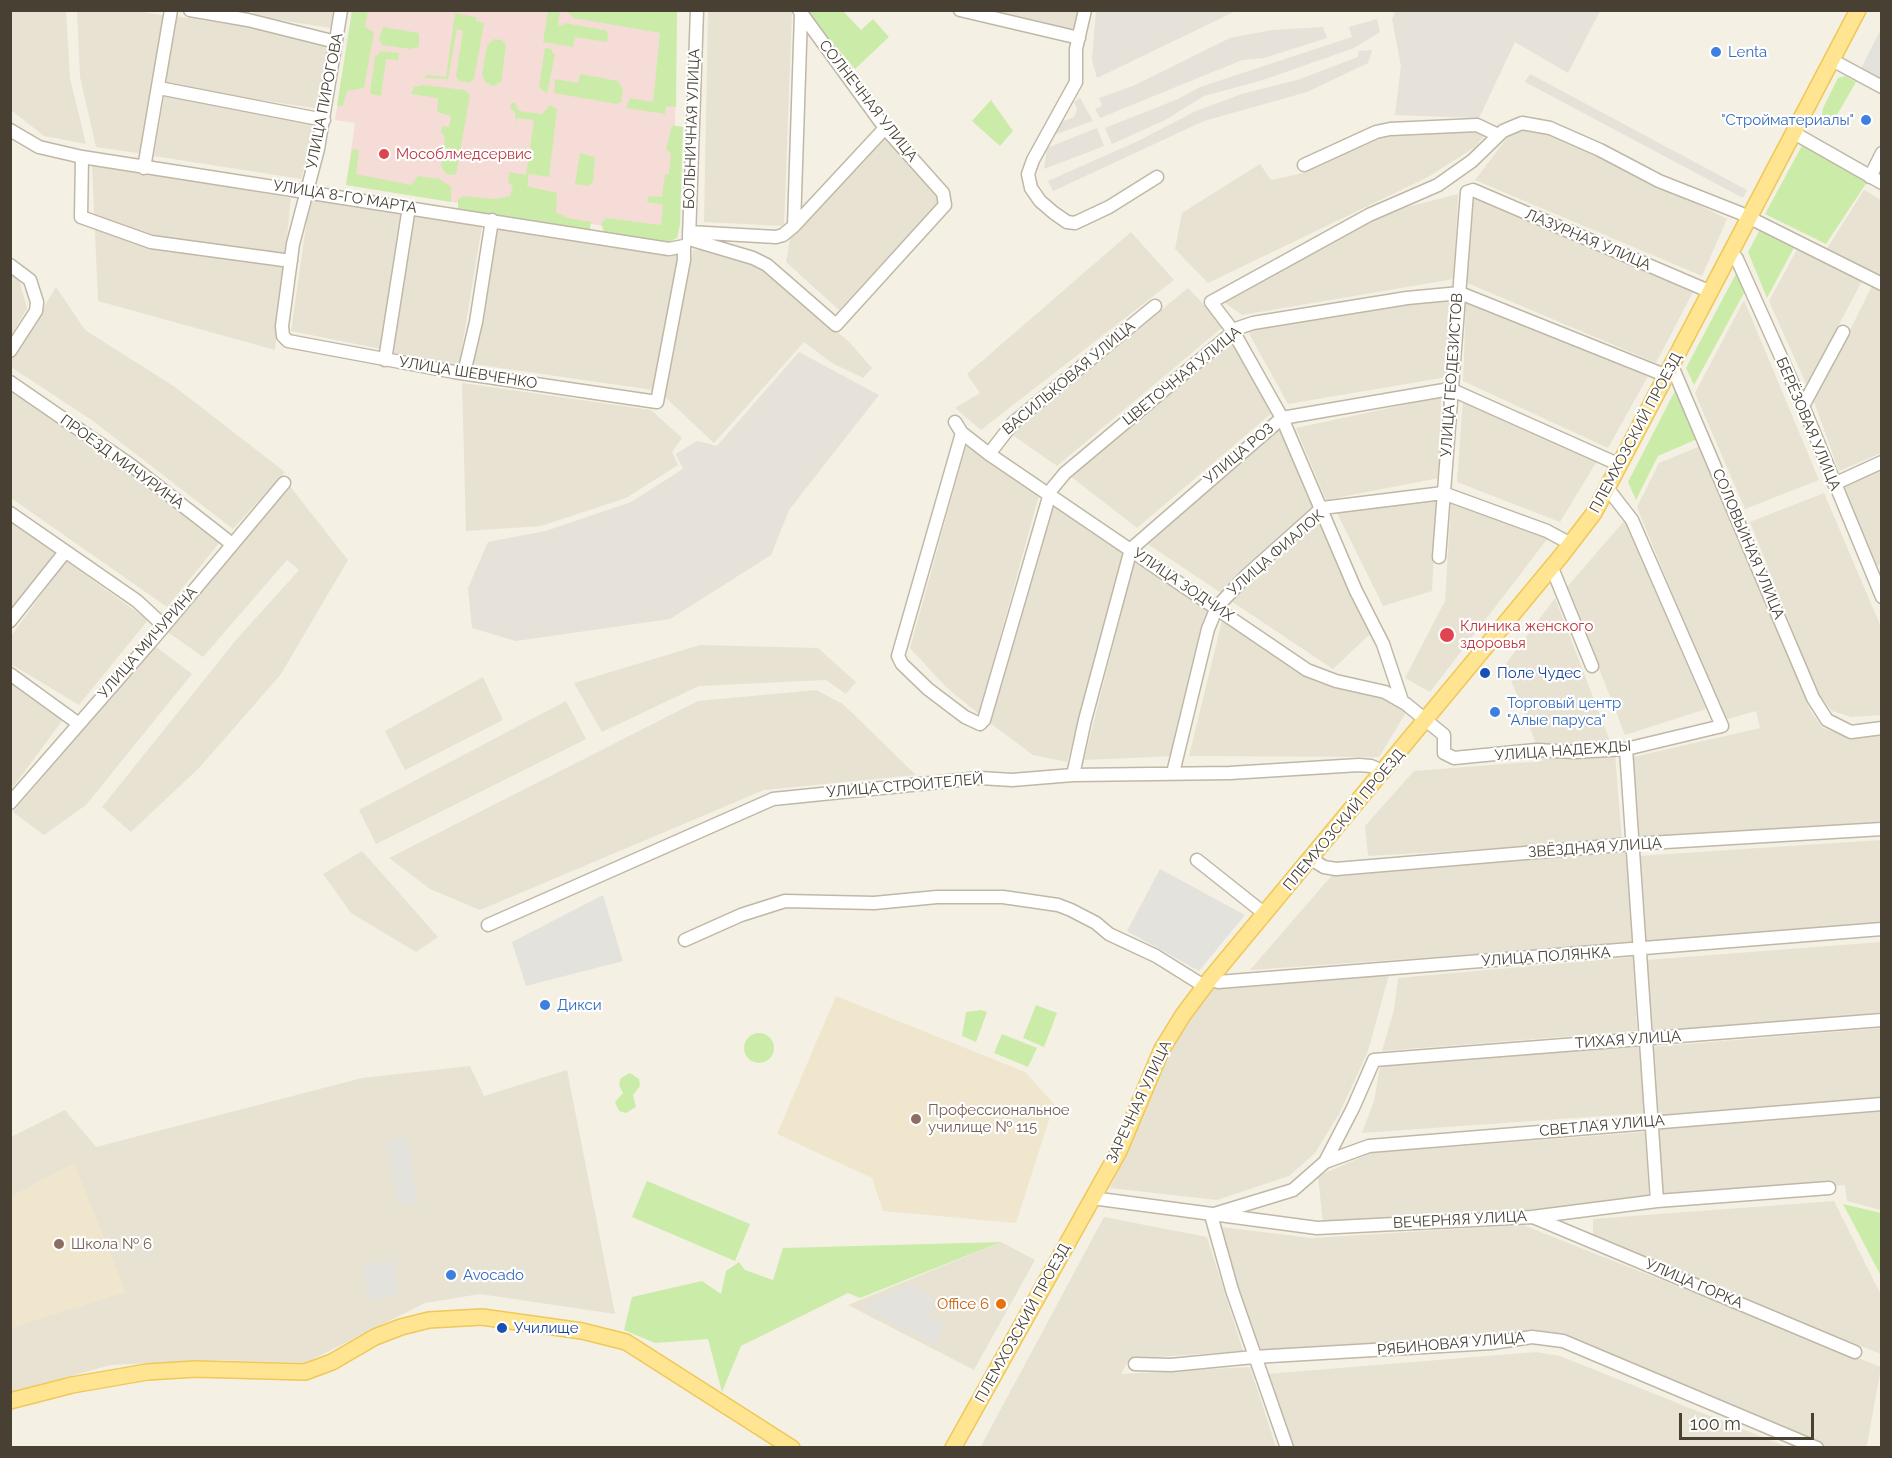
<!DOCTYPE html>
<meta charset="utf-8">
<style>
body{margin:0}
#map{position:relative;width:1892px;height:1458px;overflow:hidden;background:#f4f0e4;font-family:Raleway,sans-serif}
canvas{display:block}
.frame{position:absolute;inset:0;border:12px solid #474033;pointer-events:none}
.scale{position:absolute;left:1679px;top:1413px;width:135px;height:27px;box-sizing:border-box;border:3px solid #474033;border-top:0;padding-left:8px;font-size:18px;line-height:21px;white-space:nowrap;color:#474033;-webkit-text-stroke:4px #fff;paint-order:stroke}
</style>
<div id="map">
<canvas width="1892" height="1458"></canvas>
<div class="frame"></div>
<div class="scale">100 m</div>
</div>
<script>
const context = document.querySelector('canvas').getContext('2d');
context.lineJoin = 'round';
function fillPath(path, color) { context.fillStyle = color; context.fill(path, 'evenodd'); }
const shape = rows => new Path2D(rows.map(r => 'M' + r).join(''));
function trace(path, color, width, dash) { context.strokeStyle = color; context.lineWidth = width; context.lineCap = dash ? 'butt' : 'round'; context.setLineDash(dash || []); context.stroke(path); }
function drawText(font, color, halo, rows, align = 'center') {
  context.font = font + ' Raleway,sans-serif'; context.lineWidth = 4.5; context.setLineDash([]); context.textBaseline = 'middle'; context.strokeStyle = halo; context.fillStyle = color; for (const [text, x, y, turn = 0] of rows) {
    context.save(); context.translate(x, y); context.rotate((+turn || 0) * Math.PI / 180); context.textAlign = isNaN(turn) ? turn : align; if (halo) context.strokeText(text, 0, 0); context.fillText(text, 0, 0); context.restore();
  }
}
const residential = shape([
 [10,11,66,11,70,78,86,144,44,136,11,110],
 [77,11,137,11,167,16,144,154,96,147,80,77],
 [254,11,334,11,331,28,253,16],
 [708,11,792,11,784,226,704,222],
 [960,11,1085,11,1079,38],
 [175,16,331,40,321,109,165,86],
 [165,92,318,120,301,179,154,156],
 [1468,128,1485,135,1475,147,1428,177,1208,283,1175,249,1182,213,1260,164,1271,180,1303,173,1383,137],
 [1533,128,1574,142,1727,219,1702,276,1475,180,1513,130],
 [884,132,946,194,839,310,786,262,790,239],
 [92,164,291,198,275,350,98,301],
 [1864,190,1881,200,1881,279,1826,250],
 [1458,194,1454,279,1242,315,1221,300,1387,212],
 [1472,194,1694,290,1656,363,1465,282],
 [310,198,403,211,381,349,291,331],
 [411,209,482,225,459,366,392,354],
 [499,225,678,253,653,390,473,364],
 [1131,232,1174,280,981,430,955,408,980,393,967,374],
 [1800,244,1864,277,1807,386,1769,301],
 [712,249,760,264,849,342,872,368,863,378,832,363,804,342,714,443,665,397,693,250],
 [11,275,19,280,27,308,11,336],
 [1872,286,1881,291,1881,453,1839,471,1814,402],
 [56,287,85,330,175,387,285,472,233,529,93,421,11,367,10,362],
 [1188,288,1224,326,1057,466,1011,434],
 [1451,294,1447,377,1288,404,1247,330],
 [1744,300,1819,480,1745,509,1695,393],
 [1466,302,1648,376,1608,448,1463,381],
 [1232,340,1273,412,1137,528,1069,475],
 [462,383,651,410,682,438,672,452,678,465,626,498,541,526,466,531],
 [10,391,93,447,220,542,167,607,11,498],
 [1441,397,1439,478,1326,500,1296,428],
 [1463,398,1597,461,1560,522,1457,482],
 [1279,429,1316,508,1221,593,1143,541],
 [1703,445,1811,712,1823,728,1849,737,1881,733,1881,825,1639,841,1633,757,1760,728,1756,711,1724,720,1637,507,1659,463],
 [966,446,1039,495,979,714,946,687,910,648],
 [1881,470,1881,564,1876,566,1842,485],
 [289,485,348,560,281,674,200,767,131,832,102,807,236,640,299,570,287,560,203,657,165,630],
 [1824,493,1881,627,1881,715,1851,717,1832,711,1818,694,1750,522],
 [1437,499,1432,591,1383,606,1337,513],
 [1451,500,1548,538,1430,692,1405,678,1445,601],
 [1052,505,1124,553,1067,762,1033,755,990,723],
 [1322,519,1370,634,1333,669,1231,601],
 [11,520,56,553,11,611],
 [1625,520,1706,709,1625,735,1567,587],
 [1135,560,1209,611,1175,756,1084,760],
 [66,561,148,620,79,705,11,664,11,636],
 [1555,598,1615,754,1622,841,1368,856,1365,826,1414,771,1543,761,1505,665],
 [1222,621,1319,682,1379,697,1407,711,1379,757,1189,756],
 [700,645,818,648,856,682,846,694,826,680,699,686,602,732,574,683],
 [155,646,192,674,86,805,44,835,13,812],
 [483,677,503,720,405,770,385,731],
 [11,679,64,718,14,786,11,784],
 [816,690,843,704,916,775,764,790,480,910,430,889,389,858,698,701],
 [566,701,586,739,376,844,359,810],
 [1881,840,1881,924,1644,944,1638,856],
 [1631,847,1636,943,1250,970,1333,874],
 [362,851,438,937,416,952,351,913,323,874],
 [1881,942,1881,1016,1652,1034,1646,960],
 [1633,957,1637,1031,1382,1051,1394,1010,1398,978],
 [1389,975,1368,1051,1339,1114,1315,1153,1289,1176,1217,1200,1110,1188,1176,1038,1214,984],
 [1881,1028,1881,1102,1655,1117,1651,1047],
 [1639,1041,1645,1113,1362,1133,1374,1101,1381,1061],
 [470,1066,484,1096,567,1070,615,1314,480,1294,425,1303,305,1363,219,1360,111,1365,11,1392,11,1137,65,1110,96,1147,362,1078],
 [1881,1109,1881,1210,1847,1201,1845,1185,1662,1199,1657,1126],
 [1645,1132,1649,1202,1323,1224,1318,1176,1371,1153],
 [1834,1201,1881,1295,1881,1354,1593,1239,1593,1219],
 [1104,1217,1207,1237,1243,1351,1129,1359,1121,1374,1250,1367,1276,1447,980,1448],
 [1523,1225,1881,1367,1867,1445,1865,1447,1826,1447,1568,1338,1517,1335,1259,1351,1236,1296,1221,1227,1312,1238],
 [1001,1242,1035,1260,974,1370,848,1305],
 [1536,1352,1560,1356,1787,1447,1289,1447,1266,1374]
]);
const industrial = shape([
 [1396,10,1600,10,1600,11,1568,73,1515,42,1479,118,1395,115,1401,66,1392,19],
 [1096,11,1096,10,1236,11,1097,78,1092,60],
 [1377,19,1380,32,1354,48,1263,80,1204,96,1165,120,1112,144,1105,128,1178,99,1200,87,1352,37,1349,27],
 [1323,27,1327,38,1264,58,1242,60,1100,118,1095,109,1102,106,1099,98,1133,86,1230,38,1272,30],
 [1372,50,1368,63,1307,92,1204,121,1053,191,1048,181,1138,141,1196,111,1242,94,1297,80,1358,57,1359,51],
 [1530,74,1747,190,1743,198,1525,82],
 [1080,98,1093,121,1056,134,1059,123,1074,117,1077,109,1074,102],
 [1097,128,1104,146,1044,169,1047,148],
 [799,352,879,395,789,510,771,555,670,619,516,641,472,628,468,588,488,542,546,531,631,502,683,469,676,454,697,441,717,446]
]);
const education = shape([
 [836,996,1025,1072,1054,1104,1016,1223,883,1211,872,1178,777,1134],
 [74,1163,126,1292,11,1328,11,1196]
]);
const medical = shape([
 [352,11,677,11,673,237,346,185,355,123,335,120]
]);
const green = shape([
 [352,11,368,11,365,27,374,32,364,88,347,91,343,106,337,106],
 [548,11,560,11,558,25,563,26,564,23,605,30,608,33,607,42,575,37,573,47,543,42],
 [566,11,677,11,676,107,666,106,665,114,626,108,630,98,653,102,660,33,574,18],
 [810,11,843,11,861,30,873,19,889,37,855,69,807,13],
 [455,13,476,17,476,21,484,23,474,79,469,83,459,81,456,76,463,31,457,29,448,79,425,78,426,75,446,77],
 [383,27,419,33,419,47,410,49,382,45,379,39],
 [494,39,502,40,506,45,501,82,493,86,485,82,482,75,487,46],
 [545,48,552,49,552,53,555,54,547,94,539,87],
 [382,51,399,53,398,60,386,59,381,96,371,94,370,92,375,57],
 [580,74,618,81,623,90,621,102,617,104,554,93,555,79,578,83],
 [1845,76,1856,82,1834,120,1827,121,1822,115,1823,108,1838,78],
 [423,85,465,90,470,95,456,175,446,174,441,166,445,137,441,132,442,126,449,127,451,116,437,112,438,98,411,94,414,87],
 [991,100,1013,131,1000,146,972,121],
 [511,103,515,103,519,111,542,114,550,105,557,109,549,177,529,174,527,186,557,193,556,212,568,218,591,222,590,230,458,209,458,200,463,196,495,199,510,196,513,186,508,182,509,172,526,175,534,120,517,118,516,124,515,112,510,108],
 [672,125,683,127,680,225,677,238,669,242,604,232,601,224,606,218,661,225,663,205,647,202,648,196,662,197,665,174,669,174,671,154,666,149],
 [1804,142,1869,179,1826,244,1765,214],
 [352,149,359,150,356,174,411,185,418,176,440,179,451,187,451,202,346,185],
 [580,153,595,157,593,181,589,186,575,184],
 [1763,224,1797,242,1767,298,1748,252],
 [1738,270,1744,293,1694,385,1686,368],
 [1679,383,1702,437,1658,456,1636,500,1628,482],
 [1036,1005,1057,1013,1044,1047,1023,1038],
 [981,1010,987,1012,976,1042,962,1036,966,1012],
 '744 1048a15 15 0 1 1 30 0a15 15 0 1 1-30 0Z',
 [1002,1034,1037,1048,1028,1067,994,1053],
 [630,1073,639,1079,640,1086,633,1095,636,1107,626,1113,619,1111,615,1102,623,1093,619,1085,621,1078],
 [647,1181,750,1224,735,1261,632,1217],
 [1843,1204,1881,1213,1881,1276],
 [1001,1242,860,1298,848,1293,741,1346,722,1392,708,1339,655,1343,624,1330,632,1297,702,1281,721,1294,726,1271,739,1262,745,1270,773,1280,783,1248]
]);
const parking = shape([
 [1881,29,1881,81,1860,70],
 [1160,869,1245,915,1199,971,1127,931],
 [603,895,623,961,526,986,512,942],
 [407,1138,418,1203,398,1206,388,1142],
 [393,1260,398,1295,369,1300,363,1265],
 [912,1285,937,1299,928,1316,945,1325,934,1345,861,1306]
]);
const minor = shape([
 [190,10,248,20,336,42],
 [341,10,318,149,293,244,282,326,283,336,288,341,454,372,657,402,684,260,684,246],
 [960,10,1079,38],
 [1085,10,1076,49,1076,82,1033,160,1028,174,1031,188,1040,201,1054,213,1067,222,1075,223,1109,207,1157,177],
 [1832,60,1882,87],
 [159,88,324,120],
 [10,130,39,147,82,157,669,249,684,246],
 [1794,133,1882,183],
 [82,157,81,217,151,242,291,261],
 [1304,165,1376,132,1390,129,1477,125,1498,135],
 [144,168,171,10],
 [1870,177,1882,153],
 [794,226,885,128],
 [689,232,776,237,783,235,794,226,801,14],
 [689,238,697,10],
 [689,239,753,258,767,265,836,325,945,205,943,193,885,128,799,10],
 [1731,252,1737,259,1803,406,1882,597],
 [10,265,30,280,37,302,36,311,10,351],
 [385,360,409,207],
 [1672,366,1813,698,1827,720,1851,732,1882,728],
 [464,373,476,322,492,220],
 [10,382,132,466,232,544],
 [1803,406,1843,332],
 [955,422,962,433,989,454,1307,670,1336,681,1385,692,1406,704,1444,735,1444,753,1454,758,1536,750,1575,752,1626,749,1722,726,1632,520,1608,489],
 [962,433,898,656,902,664,928,689,965,717,980,724,984,720,1051,490,1065,473,1238,328,1253,323,1407,298,1460,293,1667,376],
 [989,454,1013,423,1155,306],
 [1834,484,1882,462],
 [10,513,137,601,164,626],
 [1439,557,1467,192,1473,190,1711,292],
 [1552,568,1592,666],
 [10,621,65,552],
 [10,674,79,724],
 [1402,701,1383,644,1356,591,1282,418,1233,331,1211,302,1369,215,1438,185,1472,161,1503,131,1522,123,1550,128,1600,150,1659,181,1740,213,1882,284],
 [1626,749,1657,1201],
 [1173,773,1208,629,1217,607,1247,575,1322,508,1443,493,1547,531,1571,544],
 [1073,775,1085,720,1131,549,1282,418,1450,389,1620,465],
 [10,803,154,638,284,483],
 [1311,859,1324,867,1336,869,1632,844,1882,829],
 [1197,860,1265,914],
 [488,925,773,799,980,778,1012,780,1073,775,1230,773,1359,765,1371,766,1384,772],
 [685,940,741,915,785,901,874,903,937,897,1003,897,1058,905,1071,910,1096,923,1109,934,1156,956,1204,986],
 [1210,979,1218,982,1882,929],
 [1325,1162,1369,1146,1882,1104],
 [1092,1198,1317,1228,1532,1217,1657,1201,1829,1188],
 [1533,1217,1855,1352],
 [1135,1364,1171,1365,1254,1357,1492,1343,1532,1337,1563,1341,1817,1448],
 [1287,1448,1232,1290,1211,1215,1293,1190,1325,1162,1353,1108,1374,1060,1882,1020]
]);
const major = shape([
 [10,1401,72,1385,147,1372,196,1369,305,1372,332,1362,375,1337,401,1327,429,1320,482,1317,582,1331,626,1342,792,1448],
 [953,1448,1119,1151,1162,1049,1183,1015,1210,979,1561,556,1594,513,1858,10]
]);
const markers = [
 [1716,52,6,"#3f7fe0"],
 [1866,120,6,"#3f7fe0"],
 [384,154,6,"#e0444e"],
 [1447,635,8,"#e0444e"],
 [1485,673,6,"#1a4fb4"],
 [1495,712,6,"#3f7fe0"],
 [545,1005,6,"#3f7fe0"],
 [916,1119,6,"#8d6e63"],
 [59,1244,6,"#8d6e63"],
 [451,1275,6,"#3f7fe0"],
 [1001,1304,6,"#e8710a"],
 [502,1328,6,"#1a4fb4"]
];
const shopNames = [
 ["Lenta",1728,52],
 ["\"Стройматериалы\"",1854,120,"right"],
 ["Торговый центр",1507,703],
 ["\"Алые паруса\"",1507,720],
 ["Дикси",557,1005],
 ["Avocado",463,1275]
];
const streetNames = [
 ["УЛИЦА ПИРОГОВА",325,101,-79],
 ["СОЛНЕЧНАЯ УЛИЦА",868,101,52],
 ["БОЛЬНИЧНАЯ УЛИЦА",692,129,-88],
 ["УЛИЦА 8-ГО МАРТА",345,197,9],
 ["ЛАЗУРНАЯ УЛИЦА",1588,240,23],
 ["УЛИЦА ШЕВЧЕНКО",468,373,9],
 ["УЛИЦА ГЕОДЕЗИСТОВ",1452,375,-86],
 ["ЦВЕТОЧНАЯ УЛИЦА",1182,376,-39],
 ["ВАСИЛЬКОВАЯ УЛИЦА",1069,378,-40],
 ["БЕРЁЗОВАЯ УЛИЦА",1808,424,67],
 ["ПЛЕМХОЗСКИЙ ПРОЕЗД",1636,433,-62],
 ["УЛИЦА РОЗ",1239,454,-40],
 ["ПРОЕЗД МИЧУРИНА",122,462,36],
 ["СОЛОВЬИНАЯ УЛИЦА",1748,544,67],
 ["УЛИЦА ФИАЛОК",1276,553,-41],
 ["УЛИЦА ЗОДЧИХ",1183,585,34],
 ["УЛИЦА МИЧУРИНА",148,643,-49],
 ["УЛИЦА НАДЕЖДЫ",1563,751,-4],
 ["УЛИЦА СТРОИТЕЛЕЙ",905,786,-5],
 ["ПЛЕМХОЗСКИЙ ПРОЕЗД",1344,820,-50],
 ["ЗВЁЗДНАЯ УЛИЦА",1595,848,-4],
 ["УЛИЦА ПОЛЯНКА",1546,957,-4],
 ["ТИХАЯ УЛИЦА",1628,1040,-4],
 ["ЗАРЕЧНАЯ УЛИЦА",1139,1102,-65],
 ["СВЕТЛАЯ УЛИЦА",1602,1126,-5],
 ["ВЕЧЕРНЯЯ УЛИЦА",1460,1220,-3],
 ["УЛИЦА ГОРКА",1694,1284,23],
 ["ПЛЕМХОЗСКИЙ ПРОЕЗД",1023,1323,-61],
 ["РЯБИНОВАЯ УЛИЦА",1451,1344,-5]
];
const healthNames = [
 ["Мособлмедсервис",396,154],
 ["Клиника женского",1460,626],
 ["здоровья",1460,643]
];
const transitNames = [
 ["Поле Чудес",1497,673],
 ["Училище",514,1328]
];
const educationNames = [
 ["Профессиональное",928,1110],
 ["училище № 115",928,1127],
 ["Школа № 6",71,1244]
];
const foodNames = [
 ["Office 6",989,1304]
];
fillPath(residential, '#e8e2d2');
fillPath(industrial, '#e6e1d9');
fillPath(education, '#efe6cd');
fillPath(medical, '#f6dcd6');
fillPath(green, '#cbeca9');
fillPath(parking, '#e4e2dd');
trace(minor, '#c0b8a6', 15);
trace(major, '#efc857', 18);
trace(minor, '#fff', 12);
trace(major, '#ffe592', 15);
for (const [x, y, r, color] of markers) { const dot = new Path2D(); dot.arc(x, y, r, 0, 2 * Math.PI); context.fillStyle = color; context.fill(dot); trace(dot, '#fff', 2); }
drawText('15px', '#366cbe', '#fff', shopNames, 'left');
drawText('15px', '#474033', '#fff', streetNames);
drawText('15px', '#be3a42', '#fff', healthNames, 'left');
drawText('15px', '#164399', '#fff', transitNames, 'left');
drawText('15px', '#785e54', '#fff', educationNames, 'left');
drawText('15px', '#c56008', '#fff', foodNames, 'right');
</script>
